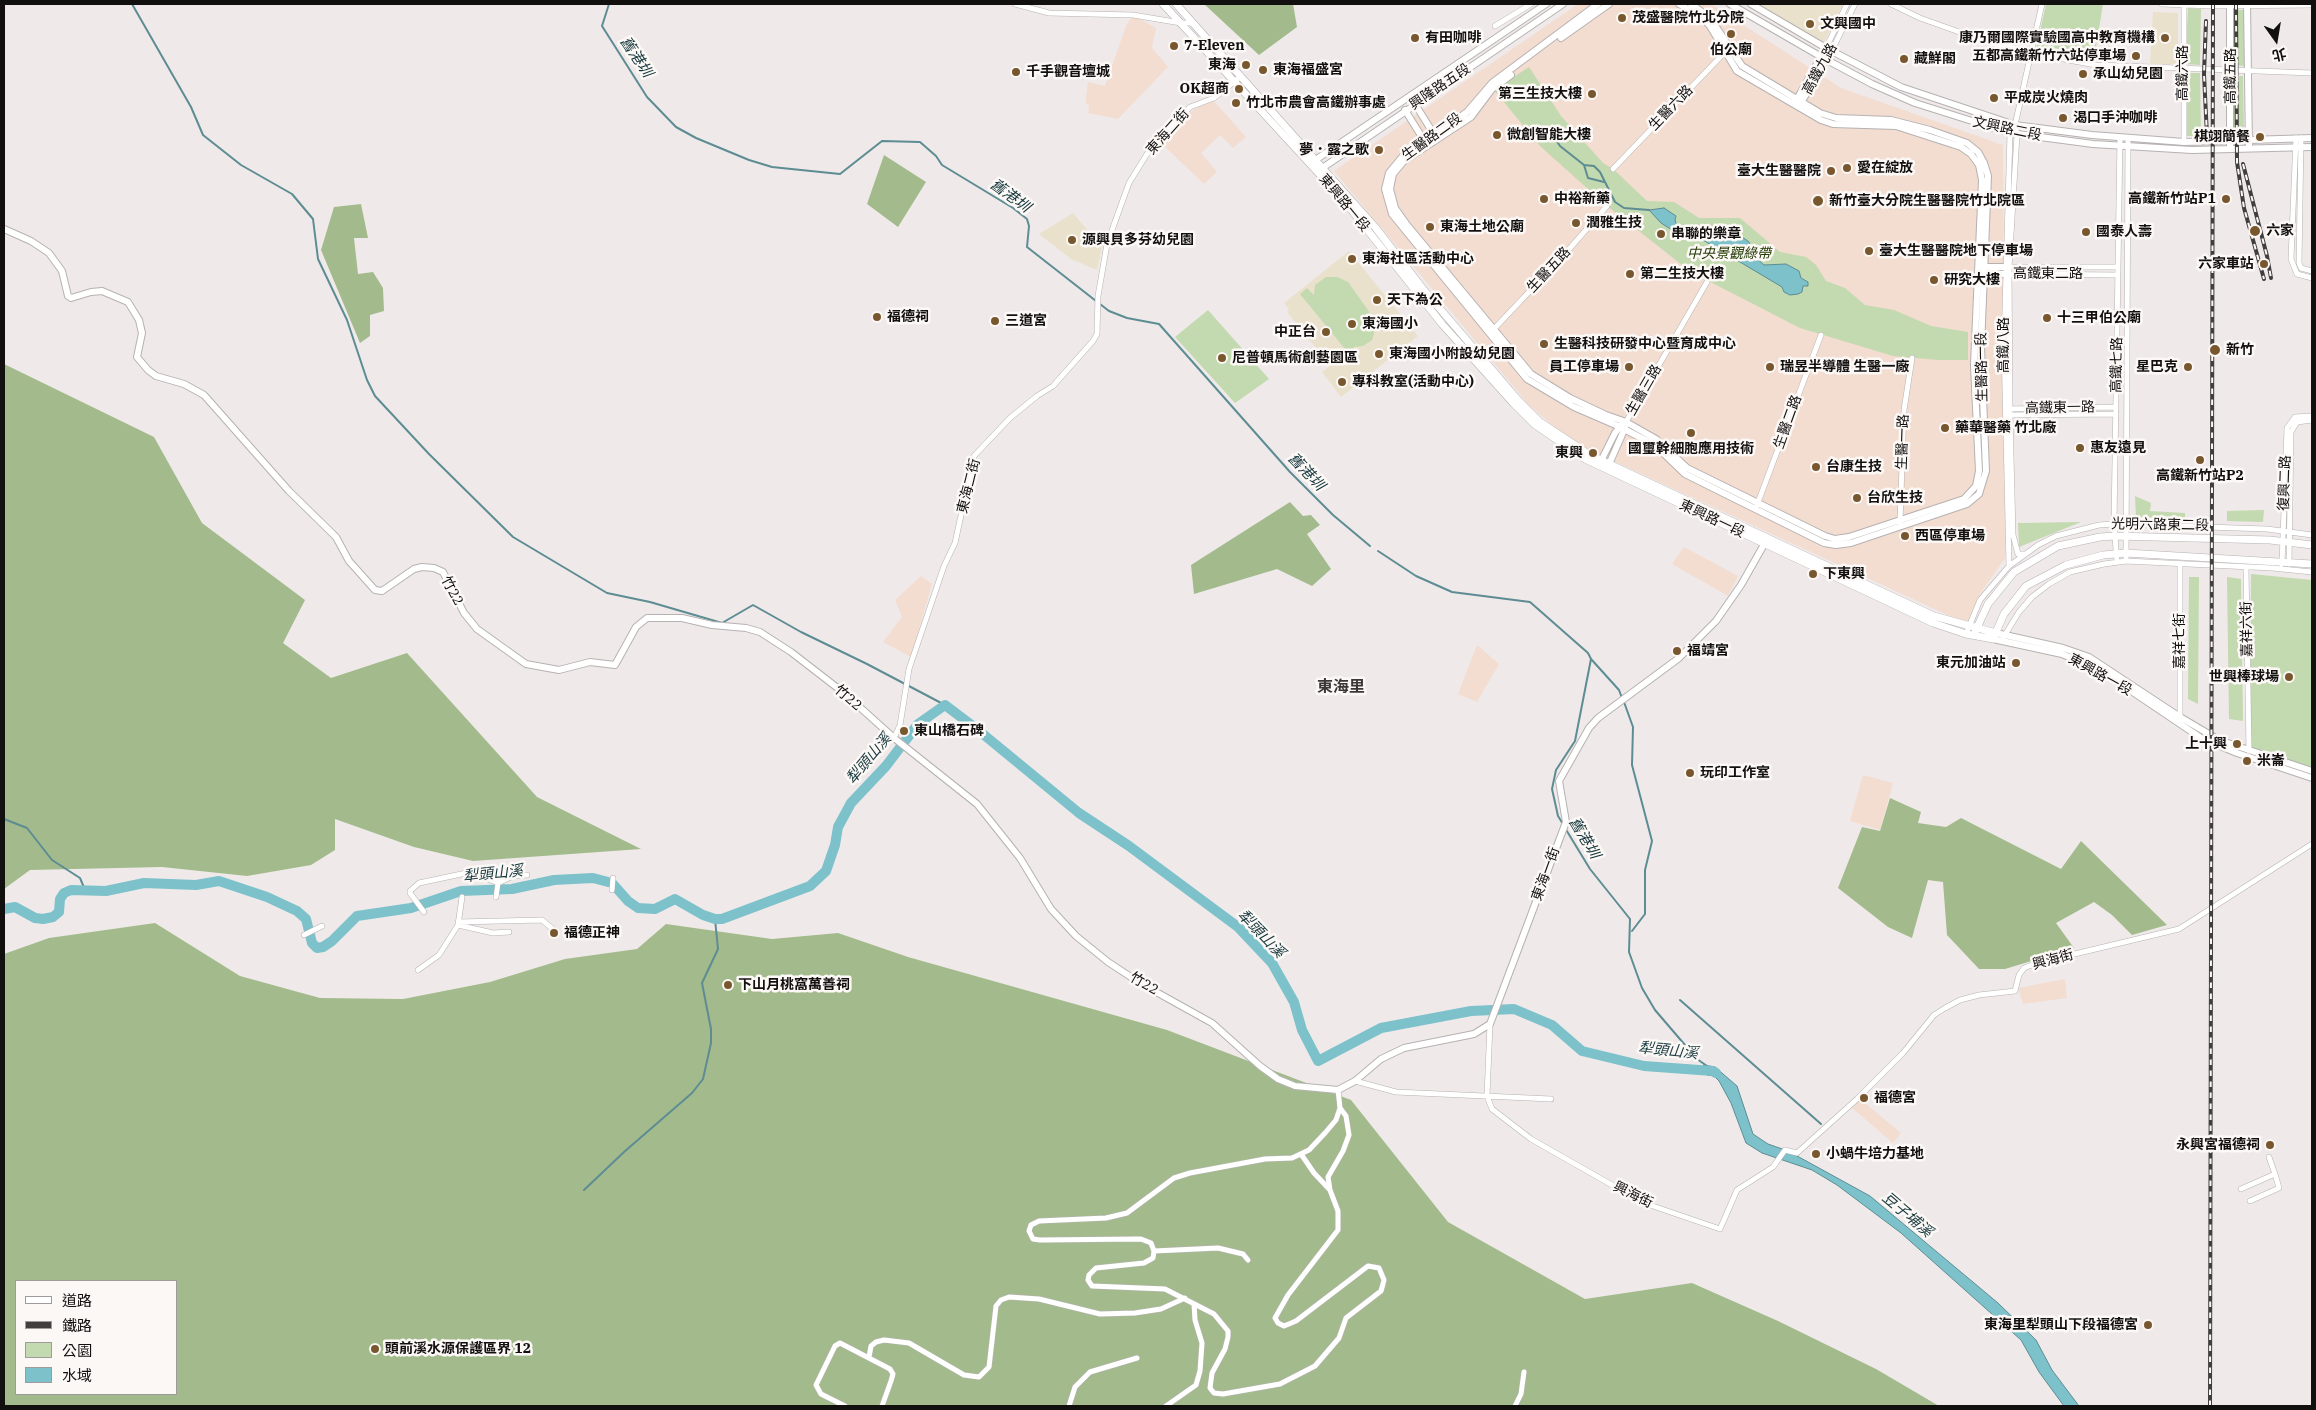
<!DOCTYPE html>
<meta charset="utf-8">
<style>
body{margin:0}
#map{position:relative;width:2316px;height:1410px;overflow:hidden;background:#efeae9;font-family:"IBM Plex Serif","Noto Sans TC",serif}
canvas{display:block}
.frame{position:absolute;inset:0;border:5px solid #11100f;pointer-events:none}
.legend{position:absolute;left:15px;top:1280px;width:162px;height:115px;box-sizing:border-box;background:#fcf8f6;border:1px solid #9e9b9a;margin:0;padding:6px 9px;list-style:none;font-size:15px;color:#11100f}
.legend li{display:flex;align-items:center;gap:10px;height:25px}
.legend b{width:25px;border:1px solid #9e9b9a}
.north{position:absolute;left:2251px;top:15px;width:50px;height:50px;-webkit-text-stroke:4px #fcf8f6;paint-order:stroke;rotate:167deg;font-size:14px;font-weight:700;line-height:20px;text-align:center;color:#11100f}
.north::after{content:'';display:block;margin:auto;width:18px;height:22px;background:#11100f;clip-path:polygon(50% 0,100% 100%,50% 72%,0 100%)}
</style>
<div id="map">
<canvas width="2316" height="1410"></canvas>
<div class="frame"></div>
<ul class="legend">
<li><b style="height:6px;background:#fff"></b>道路</li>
<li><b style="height:6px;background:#413f3e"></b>鐵路</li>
<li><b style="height:14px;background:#c3d9af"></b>公園</li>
<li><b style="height:14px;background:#7dc1cb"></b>水域</li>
</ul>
<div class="north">北</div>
</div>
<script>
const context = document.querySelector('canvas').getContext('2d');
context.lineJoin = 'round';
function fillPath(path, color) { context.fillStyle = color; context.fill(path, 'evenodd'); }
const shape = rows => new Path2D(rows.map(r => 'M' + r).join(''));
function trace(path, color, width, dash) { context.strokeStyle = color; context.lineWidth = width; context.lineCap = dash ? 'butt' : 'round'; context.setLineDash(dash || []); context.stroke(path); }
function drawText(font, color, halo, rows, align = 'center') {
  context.font = font + ' "IBM Plex Serif","Noto Sans TC",serif'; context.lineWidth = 5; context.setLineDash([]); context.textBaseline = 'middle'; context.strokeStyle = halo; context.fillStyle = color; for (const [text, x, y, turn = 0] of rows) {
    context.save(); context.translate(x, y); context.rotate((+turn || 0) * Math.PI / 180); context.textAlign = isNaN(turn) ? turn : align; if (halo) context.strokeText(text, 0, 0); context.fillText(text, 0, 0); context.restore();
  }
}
const industrial = shape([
 [1578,4,1711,4,1841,88,2003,145,2005,558,1980,594,1967,624,1572,442,1528,404,1334,171],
 [1133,15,1156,28,1152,48,1168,67,1118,119,1088,113,1089,105,1086,104,1086,97,1088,82,1105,86,1126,26],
 [1213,100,1246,137,1233,148,1220,135,1201,153,1217,172,1204,184,1161,143,1193,110],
 [1684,547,1738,576,1728,596,1672,564],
 [921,576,932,584,911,657,883,642,902,617,895,600],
 [1477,645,1499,664,1477,702,1458,694],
 [1863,775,1893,783,1880,830,1850,821],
 [2065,979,2067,998,2023,1004,2018,988],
 [1860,1099,1901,1133,1893,1143,1852,1108]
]);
const education = shape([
 [1752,4,1843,4,1823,45],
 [2153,12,2178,13,2178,64,2150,64],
 [1073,213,1102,247,1097,270,1071,259,1039,234],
 [1349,251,1418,336,1341,397,1322,372,1330,366,1287,312,1289,309,1284,303]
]);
const green = shape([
 [2046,4,2103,4,2094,60,2036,50],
 [2188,8,2201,9,2200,65,2185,64],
 [2234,10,2245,10,2245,66,2234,65],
 [1529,67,1561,116,1603,163,1613,169,1647,201,1674,202,1699,218,1740,218,1780,252,1806,257,1816,265,1826,281,1845,288,1865,305,1894,310,1931,326,1968,332,1968,360,1938,360,1893,356,1800,328,1691,272,1607,206,1540,146,1494,90],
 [2187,73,2200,73,2201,136,2187,136],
 [2233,76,2243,76,2244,132,2234,132],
 [1326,277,1337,277,1348,282,1375,320,1376,327,1372,340,1363,346,1353,347,1360,357,1355,361,1300,294,1307,288,1314,295,1315,285],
 [1208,310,1269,379,1235,403,1175,337],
 [2135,496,2151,503,2150,511,2185,513,2185,518,2136,517],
 [2264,510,2263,522,2227,521,2227,511],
 [2081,522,2019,547,2018,523],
 [2251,574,2312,580,2312,768,2250,749],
 [2189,577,2199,577,2198,704,2188,699],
 [2227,577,2241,579,2243,721,2229,719]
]);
const forest = shape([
 [1204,4,1293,4,1297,27,1259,55],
 [884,155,926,182,898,227,867,204],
 [361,204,368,238,354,238,358,274,373,272,383,288,384,311,370,315,370,336,360,343,321,250,334,207],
 [4,364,154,437,202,523,305,600,283,643,331,678,407,653,537,797,641,849,473,861,414,847,335,819,335,850,311,865,247,876,162,867,30,870,4,889],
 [1290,502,1303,516,1311,515,1320,525,1307,534,1331,569,1312,586,1277,569,1194,594,1191,565],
 [1890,798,1921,812,1918,823,1946,827,1961,818,2061,869,2081,841,2167,925,2132,935,2112,915,2094,902,2056,923,2074,948,2005,969,1979,969,1947,935,1943,882,1928,880,1912,938,1888,927,1838,888,1862,827,1880,831],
 [155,923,240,976,320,998,403,999,490,982,565,959,637,949,666,924,772,939,838,933,908,957,1167,1030,1351,1100,1448,1222,1585,1299,1692,1283,1778,1321,1876,1369,1939,1406,4,1406,4,954,49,938],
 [16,1281,176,1281,176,1394,16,1394]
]);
const water = shape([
 [1664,208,1676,216,1675,220,1677,226,1687,230,1707,227,1730,228,1749,242,1754,256,1764,265,1786,264,1799,271,1801,278,1808,282,1808,286,1803,286,1802,292,1798,294,1790,295,1784,292,1782,287,1703,240,1675,232,1661,223,1649,210,1664,208],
 [1704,1065,1715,1067,1737,1086,1753,1134,1768,1144,1788,1151,1870,1196,1998,1303,2036,1340,2052,1370,2079,1406,2064,1406,2039,1372,2021,1340,1901,1233,1837,1185,1812,1170,1762,1153,1746,1143,1731,1103,1719,1081,1714,1076,1707,1075,1702,1068,1704,1065]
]);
const stream = shape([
 [132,4,191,107,203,135,241,165,292,194,313,219,318,259,347,320,367,380,375,396,429,454,513,537,607,593,650,602,722,623,753,605,801,632,867,664,945,705],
 [609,4,602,26,647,97,676,127,696,138,749,160,772,167,840,174,882,141,920,142,936,156,942,165,1013,208,1027,219,1029,226,1027,247,1096,301],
 [1555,138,1560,146,1584,165,1594,166,1600,172,1615,202,1624,208,1649,210],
 [1584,165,1588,178,1604,182],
 [1100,304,1109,311,1127,318,1159,324,1290,472,1333,515,1370,546],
 [1378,551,1416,576,1452,592,1530,602,1588,653,1591,659,1575,741,1556,770,1552,789,1558,816,1563,824],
 [1591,659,1619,690,1622,698],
 [1624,702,1633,727,1632,765,1652,841,1645,870,1645,914,1632,931],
 [4,819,27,828,52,860,80,878,85,890],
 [1565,828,1590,869,1630,919,1629,952,1642,988,1655,1010,1697,1059,1707,1066],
 [1680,1000,1821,1124],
 [584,1190,624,1152,692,1093,703,1079,711,1043,711,1029,702,983,718,949,715,919]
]);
const river = shape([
 [4,909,15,907,35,918,43,919,53,917,59,912,60,899,64,893,71,890,106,891,144,883,196,885,219,881,267,897,297,911,306,919,312,943,317,948,323,947,332,941,357,916,411,908,461,891,512,889,554,880,593,878,612,883,628,901,638,908,655,909,675,899,703,915,715,919,722,919,810,886,826,871,835,845,838,827,851,803,886,766,918,724,945,705,978,730,1079,813,1129,846,1238,927,1272,963,1294,1002,1302,1030,1318,1061,1381,1028,1471,1011,1514,1009,1552,1025,1582,1051,1644,1066,1713,1071,1716,1073]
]);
const minor = shape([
 [1015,4,1049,13,1133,15,1181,23,1192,23],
 [1891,4,1920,18,1990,43,2068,60,2096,65,2312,73],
 [2162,4,2210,6,2312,5],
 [2184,4,2184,142],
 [1495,26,1531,4],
 [1826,48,1847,4],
 [1832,50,1855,4],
 [2015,125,2017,134,2009,268,2010,415,2013,535,2018,554,2024,554],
 [2296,138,2291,259,2297,274,2312,278],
 [2301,138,2299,263,2301,268,2312,271],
 [1613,169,1727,50],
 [2006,267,2118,267],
 [2008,274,2118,275],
 [1492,331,1563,256,1607,206],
 [2007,409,2116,407],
 [2007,415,2116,414],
 [1626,422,1707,282],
 [1757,505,1821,335],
 [1900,522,1904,410,1912,358],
 [2126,561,2128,138],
 [2117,562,2114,524,2120,138],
 [2282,564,2287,428,2295,417,2312,416],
 [2289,564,2291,432,2297,422,2312,420],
 [2009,566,2004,345,2010,133,2015,125,2042,4],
 [2246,568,2249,751],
 [1966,634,1980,600,2009,566,2038,545,2056,536,2099,525,2114,524,2267,529,2312,535],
 [2003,638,2019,612,2032,597,2049,584,2070,572,2104,564,2126,561,2272,568,2312,572],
 [2180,717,2180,564],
 [894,738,900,725,909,669,944,566,955,543,974,456,1010,418,1037,396,1053,386,1093,341,1097,334,1098,296,1107,244,1129,183,1147,154,1190,107,1214,98,1240,77],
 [612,890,613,878],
 [496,897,498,883,513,876,527,875],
 [424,912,410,893,410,891,419,883,471,872,498,883],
 [458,922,542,920,554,930],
 [458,925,493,933,509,932],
 [304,935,322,926],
 [418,970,439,955,458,925,462,897],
 [1490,1024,1487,1096,1492,1109,1531,1139,1612,1185,1647,1204,1720,1229,1737,1190,1773,1167,1785,1150,1797,1153,1857,1099,1903,1053,1934,1015,1945,1008,1960,1000,1979,995,2015,991,2019,975,2024,968,2037,963,2179,929,2312,844],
 [1355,1081,1396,1092,1551,1099],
 [1338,1090,1340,1108,1346,1116,1349,1135,1343,1151,1328,1177,1330,1190,1338,1211,1338,1230,1288,1295,1275,1318,1278,1323,1284,1326,1296,1321,1368,1266,1379,1268,1384,1280,1383,1284,1381,1291,1346,1318,1339,1338,1315,1366,1280,1384,1223,1394,1214,1393,1210,1388,1212,1373,1225,1349,1228,1337,1228,1331,1214,1314,1165,1289,1092,1286,1088,1280,1089,1275,1096,1268,1144,1263,1153,1258,1154,1251,1151,1243,1141,1239,1040,1240,1033,1239,1029,1231,1031,1225,1039,1221,1106,1218,1127,1213,1174,1178,1190,1173,1265,1159,1292,1158,1309,1150,1325,1133,1336,1120,1340,1108],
 [1301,1154,1314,1173,1330,1190],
 [2241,1189,2275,1174,2269,1157],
 [2250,1201,2279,1188,2275,1174],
 [1154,1251,1218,1248,1243,1254,1248,1260],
 [869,1357,871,1346,876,1342,884,1340,909,1343,964,1375,979,1377,989,1367,996,1306,1001,1300,1009,1297,1039,1299,1100,1314,1135,1313,1161,1309,1185,1298],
 [845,1406,821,1394,816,1385,835,1346,840,1343,890,1369,893,1374,891,1381,882,1406],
 [1069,1406,1075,1387,1090,1372,1137,1358],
 [1166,1406,1196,1385,1200,1371,1202,1343,1195,1320,1194,1304],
 [1515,1406,1521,1394,1524,1372]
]);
const tertiary = shape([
 [1598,4,1492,83,1467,112,1435,136,1403,156,1389,173,1385,189,1392,214,1527,379,1574,407,1618,426,1655,445,1685,474,1717,490,1824,543,1836,545,1851,543,1967,504,1979,494,1986,471,1981,347,1988,176,1984,163,1978,152,1967,143,1930,130,1891,120,1836,118,1820,113,1742,66,1710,18,1691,4],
 [1730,4,1825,59,1872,84,1915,103,2010,133,2093,144,2192,150,2312,147],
 [1751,4,1826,48,1901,87,2015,125,2092,135,2184,142,2312,138],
 [2230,4,2230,149],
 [2247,4,2249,148],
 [1561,38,1609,4],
 [1511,75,1492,89,1471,117,1404,161,1393,174,1390,189,1395,208,1407,225,1531,374,1570,398,1606,415,1626,422,1656,439,1687,468,1825,536,1835,539,1849,537,1964,499,1976,486,1979,471,1974,365,1982,180,1979,165,1971,154,1961,147,1896,126,1833,124,1821,120,1737,71,1710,26,1700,16,1679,4],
 [1796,101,1826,48],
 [1415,104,1435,136,1434,140],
 [1799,106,1832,50],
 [1405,110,1425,142,1429,142],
 [1311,163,1546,4],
 [1318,171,1563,4],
 [4,229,31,241,49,253,62,271,68,296,71,298,91,292,102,291,128,302,139,320,142,333,137,357,148,370,156,376,184,384,204,395,289,491,336,537,349,561,375,590,382,591,414,569,422,567,434,568,443,572,464,613,477,629,526,664,559,670,590,662,615,665,636,627,647,618,682,618,712,625,746,628,760,632,791,652,844,693,894,738,977,804,1020,858,1051,909,1076,936,1108,962,1140,983,1212,1023,1260,1066,1278,1079,1295,1086,1338,1090,1355,1081,1381,1059,1404,1048,1474,1034,1490,1024,1566,822,1559,781,1589,728,1598,718,1679,658,1716,621,1741,585,1766,541],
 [1979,267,2005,267],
 [1978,273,2005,274],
 [1602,463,1602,459,1615,433,1622,424],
 [1606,465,1610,462,1625,428],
 [1996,633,2063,648,2089,657,2180,717,2219,740,2312,771],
 [1993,639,2062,654,2087,665,2112,678,2201,738,2237,753,2312,778]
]);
const secondary = shape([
 [1163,4,1346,203,1442,324,1514,404,1534,424,1585,459,1933,623,1966,634,1993,639,2004,614,2026,586,2066,565,2103,555,2126,553,2312,564],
 [1176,4,1375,227,1423,289,1518,400,1540,422,1590,455,1934,616,1996,633],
 [1975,632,1988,604,2014,572,2058,546,2100,537,2115,536,2270,540,2312,545]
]);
const rail = shape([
 [2236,4,2237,162,2244,208,2264,279],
 [2206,21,2204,74,2207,136],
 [2243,164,2267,256,2271,278],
 [2210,1406,2213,4]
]);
const markers = [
 [1622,18,5,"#78572e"],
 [1810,24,5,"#78572e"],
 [1731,34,5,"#78572e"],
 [1415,38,5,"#78572e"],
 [2165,38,5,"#78572e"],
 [1174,46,5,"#78572e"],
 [2136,56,5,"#78572e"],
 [1904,59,5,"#78572e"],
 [1246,65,5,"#78572e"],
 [1263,70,5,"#78572e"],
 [1016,72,5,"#78572e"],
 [2083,74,5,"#78572e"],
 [1239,89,5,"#78572e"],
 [1592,94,5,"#78572e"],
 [1994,98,5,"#78572e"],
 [1236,103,5,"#78572e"],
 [2063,118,5,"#78572e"],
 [1497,135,5,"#78572e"],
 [2260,137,5,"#78572e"],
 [1379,150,5,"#78572e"],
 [1847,168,5,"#78572e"],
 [1831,171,5,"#78572e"],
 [1544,199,5,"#78572e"],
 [2226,199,5,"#78572e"],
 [1818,201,6,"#78572e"],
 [1576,223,5,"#78572e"],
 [1430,227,5,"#78572e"],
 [2255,231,6,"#78572e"],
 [2086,232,5,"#78572e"],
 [1661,234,5,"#78572e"],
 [1072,240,5,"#78572e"],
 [1869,251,5,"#78572e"],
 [1352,259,5,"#78572e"],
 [2264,264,5,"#78572e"],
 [1630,274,5,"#78572e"],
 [1934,280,5,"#78572e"],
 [1377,300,5,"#78572e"],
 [877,317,5,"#78572e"],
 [2047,318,5,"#78572e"],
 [995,321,5,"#78572e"],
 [1352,324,5,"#78572e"],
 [1326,332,5,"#78572e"],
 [1544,344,5,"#78572e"],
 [2215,350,6,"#78572e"],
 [1379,354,5,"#78572e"],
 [1222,358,5,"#78572e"],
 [1629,367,5,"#78572e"],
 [1770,367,5,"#78572e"],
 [2188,367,5,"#78572e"],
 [1342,382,5,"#78572e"],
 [1945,428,5,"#78572e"],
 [1691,433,5,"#78572e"],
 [2080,448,5,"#78572e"],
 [1593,453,5,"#78572e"],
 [2200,460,5,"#78572e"],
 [1816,467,5,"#78572e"],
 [1857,498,5,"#78572e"],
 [1905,536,5,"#78572e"],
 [1813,574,5,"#78572e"],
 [1677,651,5,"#78572e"],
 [2016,663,5,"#78572e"],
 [2289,677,5,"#78572e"],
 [904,731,5,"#78572e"],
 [2237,744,5,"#78572e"],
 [2247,761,5,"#78572e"],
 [1690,773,5,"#78572e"],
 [554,933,5,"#78572e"],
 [728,985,5,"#78572e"],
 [1864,1098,5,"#78572e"],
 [2270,1145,5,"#78572e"],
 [1816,1154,5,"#78572e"],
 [2148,1325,5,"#78572e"],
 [375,1349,5,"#78572e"]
];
const poiNames = [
 ["茂盛醫院竹北分院",1632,18],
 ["文興國中",1820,24],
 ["有田咖啡",1425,38],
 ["康乃爾國際實驗國高中教育機構",2155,38,"right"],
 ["7-Eleven",1184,46],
 ["伯公廟",1731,50,"center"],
 ["五都高鐵新竹六站停車場",2126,56,"right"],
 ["藏鮮閣",1914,59],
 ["東海",1236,65,"right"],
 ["東海福盛宮",1273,70],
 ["千手觀音壇城",1026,72],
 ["承山幼兒園",2093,74],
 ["OK超商",1229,89,"right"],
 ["第三生技大樓",1582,94,"right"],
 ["平成炭火燒肉",2004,98],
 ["竹北市農會高鐵辦事處",1246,103],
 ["渴口手沖咖啡",2073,118],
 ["微創智能大樓",1507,135],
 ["棋翊簡餐",2250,137,"right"],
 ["夢．露之歌",1369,150,"right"],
 ["愛在綻放",1857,168],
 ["臺大生醫醫院",1821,171,"right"],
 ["中裕新藥",1554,199],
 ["高鐵新竹站P1",2216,199,"right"],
 ["新竹臺大分院生醫醫院竹北院區",1829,201],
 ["潤雅生技",1586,223],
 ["東海土地公廟",1440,227],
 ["六家",2266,231],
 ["國泰人壽",2096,232],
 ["串聯的樂章",1671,234],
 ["源興貝多芬幼兒園",1082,240],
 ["臺大生醫醫院地下停車場",1879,251],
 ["東海社區活動中心",1362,259],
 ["六家車站",2254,264,"right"],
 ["第二生技大樓",1640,274],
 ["研究大樓",1944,280],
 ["天下為公",1387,300],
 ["福德祠",887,317],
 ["十三甲伯公廟",2057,318],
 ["三道宮",1005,321],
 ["東海國小",1362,324],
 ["中正台",1316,332,"right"],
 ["生醫科技研發中心暨育成中心",1554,344],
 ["新竹",2226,350],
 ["東海國小附設幼兒園",1389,354],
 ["尼普頓馬術創藝園區",1232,358],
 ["員工停車場",1619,367,"right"],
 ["瑞昱半導體 生醫一廠",1780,367],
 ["星巴克",2178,367,"right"],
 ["專科教室(活動中心)",1352,382],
 ["藥華醫藥 竹北廠",1955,428],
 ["惠友遠見",2090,448],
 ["國璽幹細胞應用技術",1691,449,"center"],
 ["東興",1583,453,"right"],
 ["台康生技",1826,467],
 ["高鐵新竹站P2",2200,476,"center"],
 ["台欣生技",1867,498],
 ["西區停車場",1915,536],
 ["下東興",1823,574],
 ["福靖宮",1687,651],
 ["東元加油站",2006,663,"right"],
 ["世興棒球場",2279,677,"right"],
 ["東山橋石碑",914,731],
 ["上十興",2227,744,"right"],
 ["米崙",2257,761],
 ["玩印工作室",1700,773],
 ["福德正神",564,933],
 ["下山月桃窩萬善祠",738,985],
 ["福德宮",1874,1098],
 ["永興宮福德祠",2260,1145,"right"],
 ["小蝸牛培力基地",1826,1154],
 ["東海里犁頭山下段福德宮",2138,1325,"right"],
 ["頭前溪水源保護區界 12",385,1349]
];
const streetNames = [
 ["高鐵九路",1820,69,-61],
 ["高鐵六路",2183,73,-90],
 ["高鐵五路",2231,76,-90],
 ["興隆路五段",1440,87,-34],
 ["生醫六路",1671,108,-46],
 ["文興路二段",2007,129,12],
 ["東海二街",1168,132,-48],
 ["生醫路二段",1432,137,-36],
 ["東興路一段",1344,203,50],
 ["生醫五路",1549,270,-47],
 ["高鐵東二路",2048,274],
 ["高鐵八路",2004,345,-90],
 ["高鐵七路",2117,365,-89],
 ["生醫路一段",1982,367,-91],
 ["生醫三路",1644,390,-60],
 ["高鐵東一路",2060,408,-1],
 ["生醫二路",1788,422,-70],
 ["生醫一路",1903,442,-88],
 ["復興二路",2285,483,-88],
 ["東海二街",969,486,-76],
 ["東興路一段",1712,519,25],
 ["光明六路東二段",2160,525,1],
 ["竹22",452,591,62],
 ["嘉祥六街",2247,629,-91],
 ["嘉祥七街",2180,641,-90],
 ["東興路一段",2100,675,29],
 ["竹22",848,698,41],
 ["東海一街",1546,874,-70],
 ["興海街",2053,960,-15],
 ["竹22",1144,984,30],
 ["興海街",1633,1195,26]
];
const parkNames = [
 ["中央景觀綠帶",1729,254]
];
const waterNames = [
 ["舊港圳",636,57,56],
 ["舊港圳",1010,196,36],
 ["舊港圳",1306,472,46],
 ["犁頭山溪",869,759,-50],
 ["舊港圳",1584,838,59],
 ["犁頭山溪",493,874,-6],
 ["犁頭山溪",1261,934,46],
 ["犁頭山溪",1668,1051,6],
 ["豆子埔溪",1907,1215,40]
];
const quarterNames = [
 ["東海里",1341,687]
];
fillPath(industrial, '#f3dcd0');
fillPath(education, '#eae1cc');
fillPath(green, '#c3d9af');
fillPath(forest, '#a3bb8c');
fillPath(water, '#7dc1cb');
trace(water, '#5d8c93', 1);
trace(stream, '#5d8c93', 2);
trace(river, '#7dc1cb', 10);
trace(minor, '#b6b2b1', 6);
trace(tertiary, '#b6b2b1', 8);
trace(secondary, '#b6b2b1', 8);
trace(minor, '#fff', 5);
trace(tertiary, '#fff', 6);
trace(secondary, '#fff', 7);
trace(rail, '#413f3e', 4);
trace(rail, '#fcf8f6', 2, [5.5]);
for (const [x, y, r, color] of markers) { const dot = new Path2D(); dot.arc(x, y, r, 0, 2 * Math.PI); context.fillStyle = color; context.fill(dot); trace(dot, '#fcf8f6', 2); }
drawText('bold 14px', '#11100f', '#fcf8f6', poiNames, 'left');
drawText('14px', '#11100f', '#fcf8f6', streetNames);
drawText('italic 14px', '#263c07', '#fcf8f6', parkNames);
drawText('italic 15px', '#15373c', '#fcf8f6', waterNames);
drawText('bold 16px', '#3a3736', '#fcf8f6', quarterNames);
</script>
